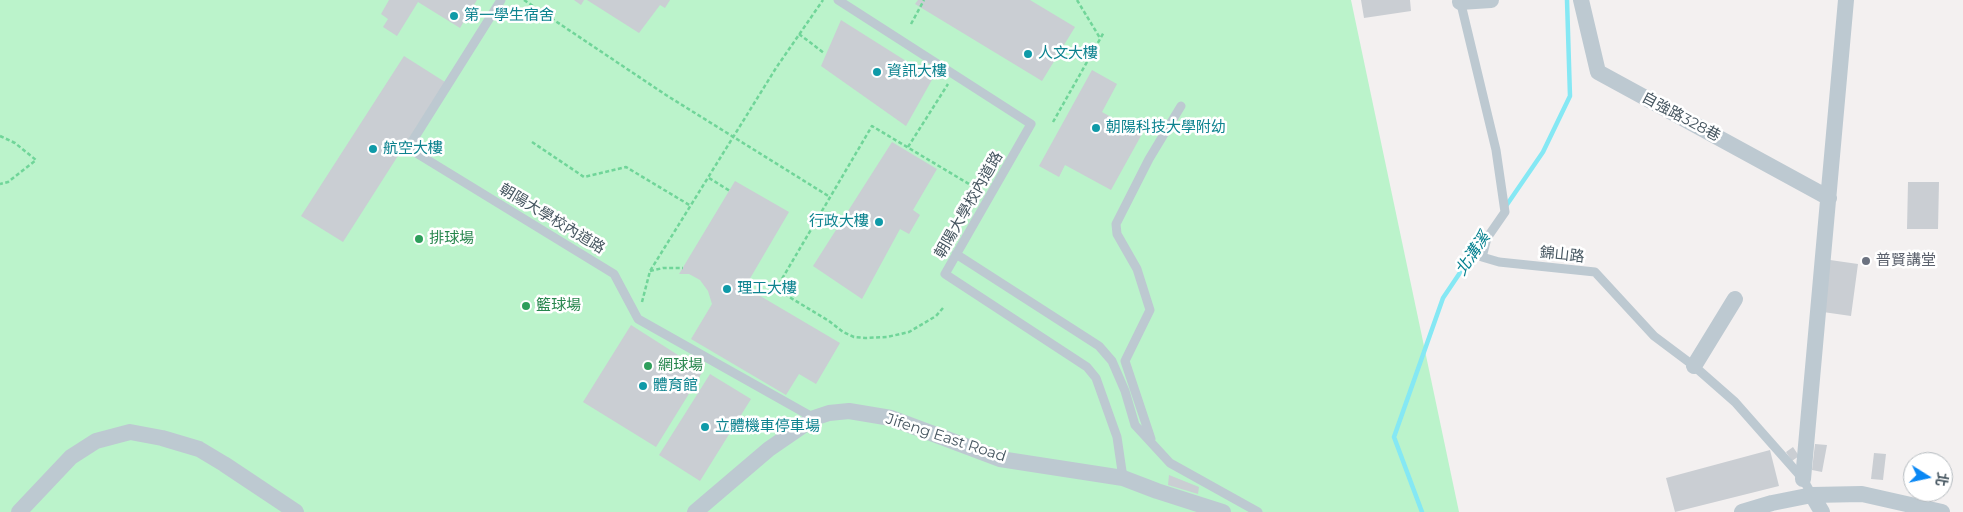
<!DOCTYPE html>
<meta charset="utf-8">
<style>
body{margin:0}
#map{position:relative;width:1963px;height:512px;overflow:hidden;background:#f3f0f0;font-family:Montserrat,"Noto Sans TC",sans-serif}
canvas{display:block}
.north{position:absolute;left:1903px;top:452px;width:50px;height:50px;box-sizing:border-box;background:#fff;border:1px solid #b5bbbf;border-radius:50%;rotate:100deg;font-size:14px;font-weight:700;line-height:20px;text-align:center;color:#465660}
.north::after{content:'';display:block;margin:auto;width:18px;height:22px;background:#0987f4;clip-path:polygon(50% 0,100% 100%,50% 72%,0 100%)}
</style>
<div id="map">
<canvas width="1963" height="512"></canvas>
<div class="north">北</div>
</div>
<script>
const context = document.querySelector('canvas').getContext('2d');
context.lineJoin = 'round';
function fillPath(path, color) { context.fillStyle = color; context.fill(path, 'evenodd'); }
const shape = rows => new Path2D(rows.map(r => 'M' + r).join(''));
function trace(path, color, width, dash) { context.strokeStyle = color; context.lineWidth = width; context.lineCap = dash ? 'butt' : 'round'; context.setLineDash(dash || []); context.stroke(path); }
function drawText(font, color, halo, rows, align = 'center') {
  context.font = font + ' Montserrat,"Noto Sans TC",sans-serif'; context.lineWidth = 5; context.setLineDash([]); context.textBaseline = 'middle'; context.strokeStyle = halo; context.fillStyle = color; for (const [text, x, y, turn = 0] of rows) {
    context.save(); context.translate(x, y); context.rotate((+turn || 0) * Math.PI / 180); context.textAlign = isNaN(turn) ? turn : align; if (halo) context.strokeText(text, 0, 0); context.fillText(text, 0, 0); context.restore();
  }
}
const green = shape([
 [0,0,1351,0,1459,512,0,512]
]);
const stream = shape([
 [1506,206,1543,152,1570,96,1567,0],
 [1422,512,1394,437,1443,298,1484,237]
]);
const building = shape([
 [389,0,477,0,460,28,418,2,397,36,383,27,388,19,381,14],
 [574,0,584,0,581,5],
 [587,0,670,0,665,8,660,5,639,33],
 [918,0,1030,0,1075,27,1042,81,915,4],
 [1361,0,1410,0,1411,11,1364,18],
 [841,20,933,78,906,126,821,66],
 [404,56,445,82,343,242,301,216],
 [1092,70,1117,84,1102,112,1142,134,1111,190,1065,165,1059,177,1039,166],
 [892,142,937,169,913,210,920,215,909,234,900,229,862,299,813,266],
 [735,181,789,212,745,287,840,343,816,384,799,374,786,395,691,339,712,304,708,291,700,280,689,274,679,274],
 [1908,182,1939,182,1938,229,1907,229],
 [1830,260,1858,264,1851,316,1823,312],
 [631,325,703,371,656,447,583,402],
 [710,374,751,399,700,481,659,455],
 [1815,444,1827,445,1822,472,1812,470],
 [1793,447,1799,456,1792,461,1786,452],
 [1770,450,1779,486,1675,512,1666,478],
 [1874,453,1886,454,1883,480,1871,479],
 [1169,475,1199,487,1198,494,1168,485]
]);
const path = shape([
 [524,0,666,95,830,197],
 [1077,0,1100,38],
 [911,24,924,0],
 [799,34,824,53],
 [1053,122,1104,32],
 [0,136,15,143,36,160,8,182,0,184],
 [532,142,584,177,626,167,691,206],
 [908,147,948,84],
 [709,178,730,191],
 [650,271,663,268,683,268],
 [642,302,650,271,776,68,823,0],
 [943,308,936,316,909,332,887,337,865,338,854,337,843,332,829,321,776,289,872,126,979,190]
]);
const service = shape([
 [501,0,408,148,614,274,638,319,814,418],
 [838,0,1031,124,945,274,1087,367,1096,378,1117,437,1123,478],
 [1460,0,1496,150,1505,212,1487,238,1482,257,1499,262,1595,272,1654,336,1694,366,1735,402,1803,479,1812,495],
 [956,254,1099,346,1112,361,1125,391,1135,425,1170,463,1258,512],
 [1151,439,1125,361,1150,310,1137,269,1117,234,1116,224,1149,159,1181,106]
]);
const minor = shape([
 [1581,0,1598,72,1829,198],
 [1460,2,1491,0],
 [1694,366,1735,299],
 [1803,479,1846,0],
 [1812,495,1822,512],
 [19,512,71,457,96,441,130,432,162,438,199,449,224,464,296,512],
 [695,512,769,449,814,418,829,413,849,411,891,418,1000,459,1123,478,1157,491,1223,512],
 [1742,512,1772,503,1812,495,1862,494,1942,512]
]);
const markers = [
 [454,16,5,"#0f9aa8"],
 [1028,54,5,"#0f9aa8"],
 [877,72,5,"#0f9aa8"],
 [1096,128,5,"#0f9aa8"],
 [373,149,5,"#0f9aa8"],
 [879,222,5,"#0f9aa8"],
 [419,239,5,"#2e9e5b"],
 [1866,261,5,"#6b7280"],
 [727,289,5,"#0f9aa8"],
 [526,306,5,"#2e9e5b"],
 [648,366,5,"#2e9e5b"],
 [643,386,5,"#0f9aa8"],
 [705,427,5,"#0f9aa8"]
];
const cultureNames = [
 ["第一學生宿舍",464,16],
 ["人文大樓",1038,54],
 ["資訊大樓",887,72],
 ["朝陽科技大學附幼",1106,128],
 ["航空大樓",383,149],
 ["行政大樓",869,222,"right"],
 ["理工大樓",737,289],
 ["體育館",653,386],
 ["立體機車停車場",715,427]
];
const streetNames = [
 ["自強路328巷",1681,117,28],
 ["朝陽大學校內道路",969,205,-60],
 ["朝陽大學校內道路",552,219,31],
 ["錦山路",1562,255,6],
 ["Jifeng East Road",946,438,18]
];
const leisureNames = [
 ["排球場",429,239],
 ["籃球場",536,306],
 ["網球場",658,366]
];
const worshipNames = [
 ["普賢講堂",1876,261]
];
const waterNames = [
 ["北溝溪",1473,254,-56]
];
fillPath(green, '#bbf3cb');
trace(stream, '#85e8f4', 4.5);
fillPath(building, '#caced3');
trace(path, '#70d599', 2.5, [4, 2.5]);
trace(service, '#bdc9d1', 9);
trace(minor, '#bdc9d1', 16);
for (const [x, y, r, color] of markers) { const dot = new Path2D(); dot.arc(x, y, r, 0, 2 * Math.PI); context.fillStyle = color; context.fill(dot); trace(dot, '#fff', 2); }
drawText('15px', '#0d838f', '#fff', cultureNames, 'left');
drawText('15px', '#465660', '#fff', streetNames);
drawText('15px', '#27864d', '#fff', leisureNames, 'left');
drawText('15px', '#5b616d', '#fff', worshipNames, 'left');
drawText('italic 16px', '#04808f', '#fff', waterNames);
</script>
